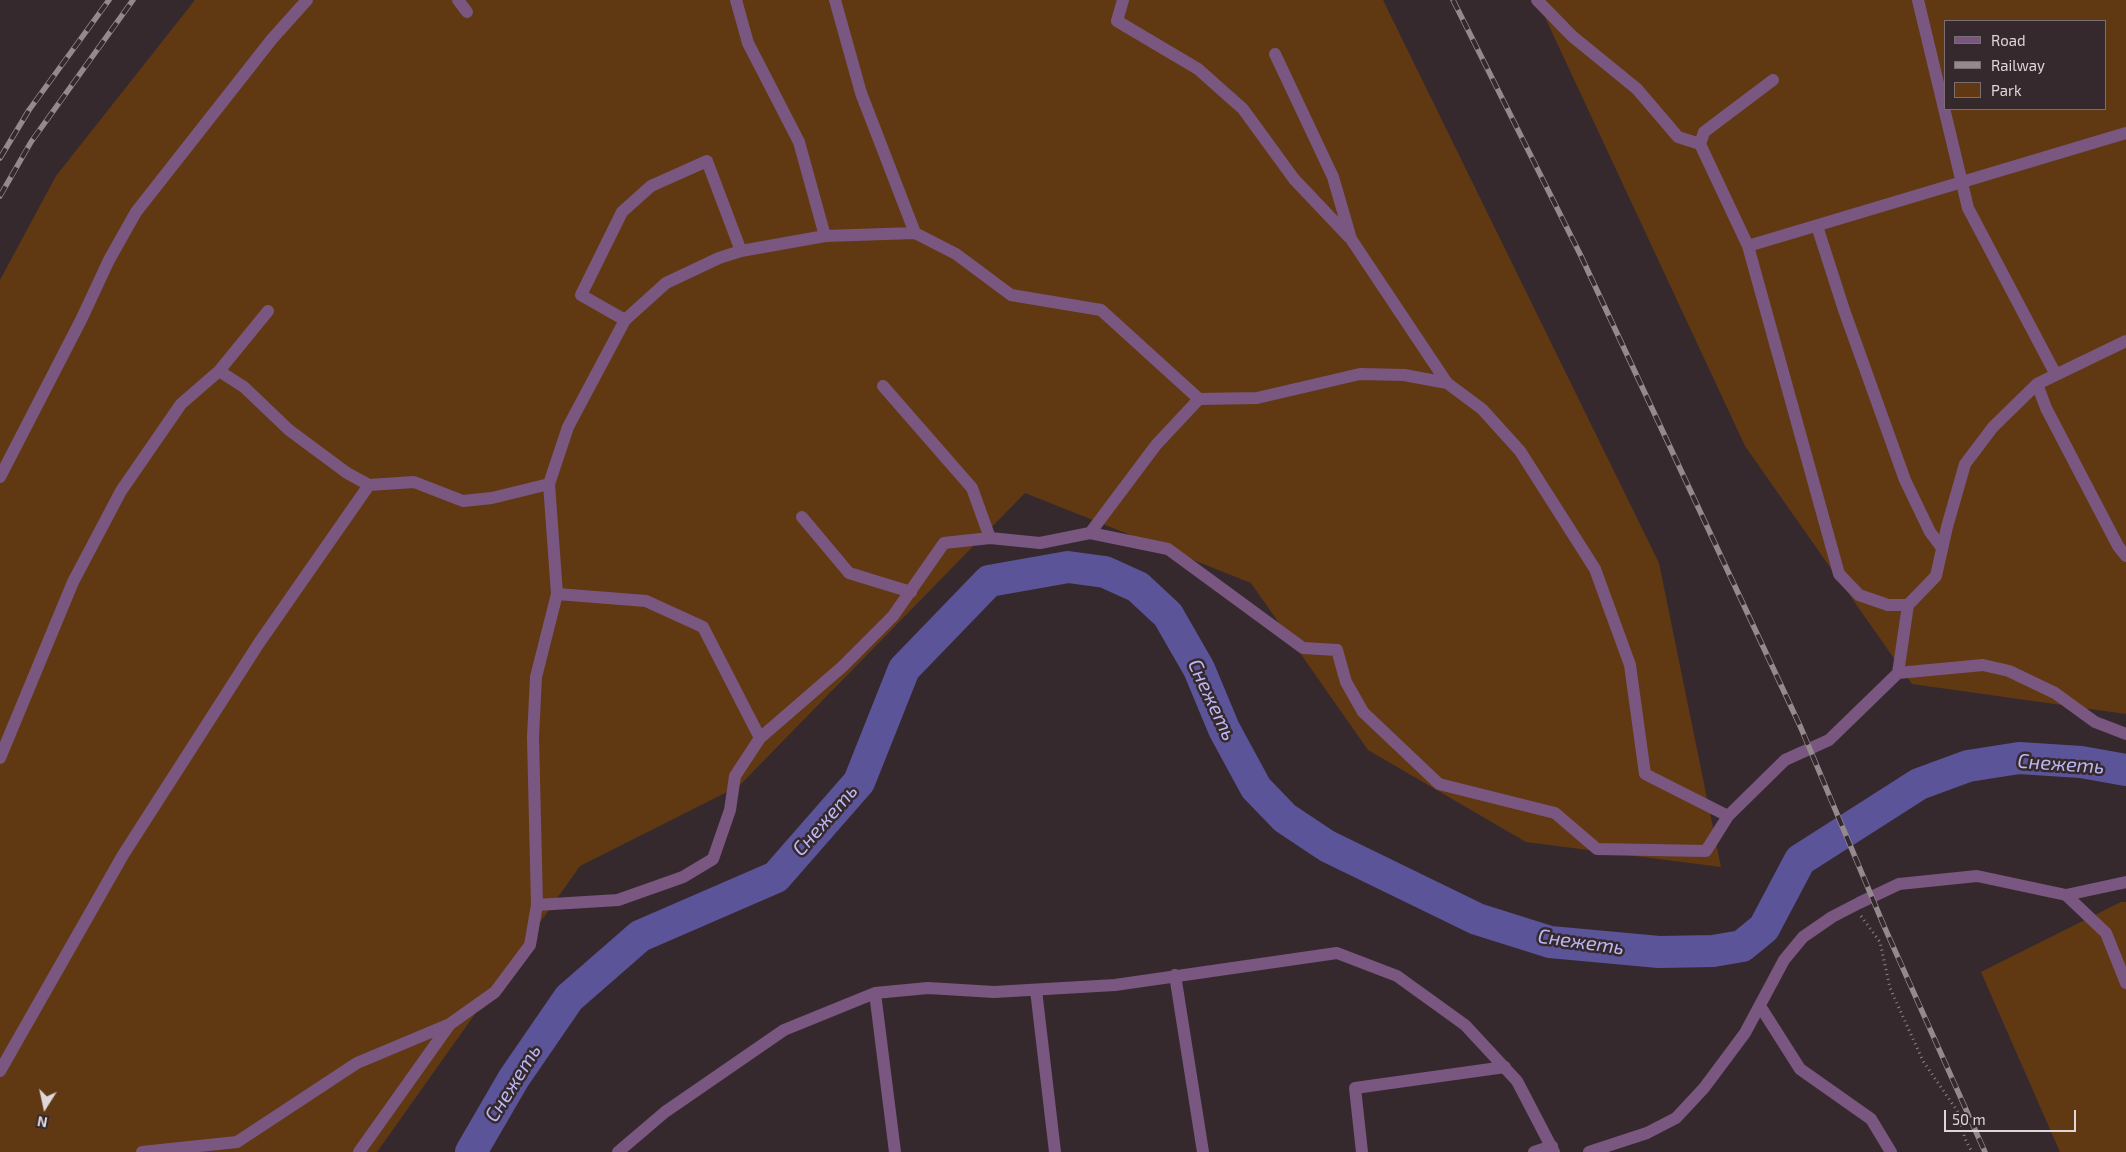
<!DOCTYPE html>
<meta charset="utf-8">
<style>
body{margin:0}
#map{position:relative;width:2126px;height:1152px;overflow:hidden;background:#36292e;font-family:"Exo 2",sans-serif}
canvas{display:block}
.legend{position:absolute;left:1944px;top:20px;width:162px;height:90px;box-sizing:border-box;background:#36292e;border:1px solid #7a6e72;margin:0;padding:6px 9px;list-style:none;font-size:15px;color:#dfd6d9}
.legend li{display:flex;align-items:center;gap:10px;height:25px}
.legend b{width:25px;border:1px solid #7a6e72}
.north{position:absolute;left:20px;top:1082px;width:50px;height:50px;-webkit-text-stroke:4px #36292e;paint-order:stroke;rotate:190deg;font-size:14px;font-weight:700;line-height:20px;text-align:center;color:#dfd6d9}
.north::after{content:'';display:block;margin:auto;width:18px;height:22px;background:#dfd6d9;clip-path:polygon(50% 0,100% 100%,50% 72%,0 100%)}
.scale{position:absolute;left:1944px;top:1110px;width:132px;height:22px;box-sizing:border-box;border:2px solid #dfd6d9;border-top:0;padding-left:6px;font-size:15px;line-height:18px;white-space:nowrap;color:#dfd6d9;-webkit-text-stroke:4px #36292e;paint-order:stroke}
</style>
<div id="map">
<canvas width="2126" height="1152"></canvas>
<ul class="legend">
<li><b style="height:6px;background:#795780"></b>Road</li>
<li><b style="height:6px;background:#94898d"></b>Railway</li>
<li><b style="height:14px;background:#603913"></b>Park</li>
</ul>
<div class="north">N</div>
<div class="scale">50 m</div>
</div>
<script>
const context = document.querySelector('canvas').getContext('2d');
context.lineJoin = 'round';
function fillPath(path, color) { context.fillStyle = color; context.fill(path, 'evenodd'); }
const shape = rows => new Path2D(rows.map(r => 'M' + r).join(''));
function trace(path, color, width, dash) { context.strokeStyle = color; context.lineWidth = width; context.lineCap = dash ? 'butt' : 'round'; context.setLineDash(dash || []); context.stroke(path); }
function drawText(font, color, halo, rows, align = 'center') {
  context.font = font + ' "Exo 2",sans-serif'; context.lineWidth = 5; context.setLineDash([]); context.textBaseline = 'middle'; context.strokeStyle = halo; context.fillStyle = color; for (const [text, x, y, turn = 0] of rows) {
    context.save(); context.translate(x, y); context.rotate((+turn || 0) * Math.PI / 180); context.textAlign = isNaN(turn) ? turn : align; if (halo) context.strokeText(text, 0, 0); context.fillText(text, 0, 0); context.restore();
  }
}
const green = shape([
 [195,0,1383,0,1659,563,1721,867,1526,842,1368,750,1251,583,1025,493,739,786,580,866,377,1152,0,1152,0,280,56,176],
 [1537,0,2126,0,2126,714,1912,684,1745,446],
 [1945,21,2105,21,2105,109,1945,109],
 [2121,902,2126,902,2126,1152,2060,1152,1981,972]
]);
const river = shape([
 [471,1152,514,1078,569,998,640,936,776,877,859,782,904,669,989,581,1068,567,1105,572,1138,587,1168,615,1199,669,1224,729,1256,788,1285,818,1327,846,1477,919,1550,942,1659,952,1713,951,1742,946,1764,928,1800,860,1919,784,1968,766,2019,758,2081,762,2126,770]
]);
const path = shape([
 [1861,916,1880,942,1890,988,1923,1061,1958,1112,1965,1139,1972,1152]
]);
const minor = shape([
 [458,0,467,12],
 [736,0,748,43,799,142,825,236],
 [835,0,861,93,915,233],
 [1123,0,1117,21,1198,69,1243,109,1294,179,1349,237],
 [1537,0,1572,36,1637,89,1678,137,1700,144,1748,246,1839,574,1859,595,1888,605,1908,605,1936,576,1947,527,1965,464,1993,427,2037,384,2126,341],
 [1918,0,1968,208,2056,375],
 [1275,54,1333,177,1351,239,1447,383],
 [1700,144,1704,132,1773,80],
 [1817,226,1844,310,1905,480,1930,532,1942,548],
 [1748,246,2126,133],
 [625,320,581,295,622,212,651,186,707,161,741,251],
 [219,371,244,387,289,430,347,473,369,485,414,482,463,501,492,498,549,484],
 [2037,384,2046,408,2118,546,2126,556],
 [883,386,972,488,990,538],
 [0,477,81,320,109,260,136,212,272,39,307,0],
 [802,517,849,573,911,592],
 [1090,533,1168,549,1303,648,1337,650,1346,682,1363,712,1439,784,1555,813,1597,849,1706,851,1728,816,1785,760,1829,740,1898,673,1908,605],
 [557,594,646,601,703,627,760,738],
 [1898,673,1983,665,2009,671,2055,693,2095,722,2126,734],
 [0,758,73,582,121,491,181,404,219,371,268,311],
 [2066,895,2106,933,2126,983],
 [537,905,618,900,683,877,713,859,730,810,735,776,760,738,842,667,893,616,944,543,990,538,1040,543,1090,533,1156,445,1199,399],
 [1175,975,1203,1152],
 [1036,990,1055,1152],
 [875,993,895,1152],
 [1760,1006,1800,1069,1871,1119,1891,1152],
 [0,1071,123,855,259,643,369,485],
 [142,1152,237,1142,357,1063,450,1024],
 [359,1152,450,1024,495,992,530,945,537,905,533,737,536,677,557,594,549,484,568,427,625,320,666,283,719,258,741,251,825,236,915,233,956,254,1011,295,1101,310,1199,399,1257,398,1360,374,1404,375,1447,383,1482,409,1520,451,1595,569,1630,665,1645,774,1728,816],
 [618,1152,665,1112,784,1030,875,993,928,988,994,992,1115,985,1337,953,1397,976,1465,1025,1517,1081,1554,1152],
 [1362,1152,1355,1088,1505,1067],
 [1534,1152,1552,1146],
 [1589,1152,1647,1133,1676,1118,1704,1088,1745,1033,1784,960,1803,937,1832,917,1859,903,1899,884,1977,876,2066,895,2126,882]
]);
const rail = shape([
 [1453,0,1581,256,1801,728,1884,926,1985,1152],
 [0,158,29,110,109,0],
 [0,196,31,142,133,0]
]);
const waterNames = [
 ["Снежеть",1212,700,65],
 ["Снежеть",2061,764,4],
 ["Снежеть",825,820,-49],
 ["Снежеть",1581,942,8],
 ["Снежеть",513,1083,-58]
];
fillPath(green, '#603913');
trace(river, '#5c5499', 32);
trace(path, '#8f8488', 3, [1, 4]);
trace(minor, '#795780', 12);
trace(rail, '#94898d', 5.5);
trace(rail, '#36292e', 4, [11]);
drawText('italic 20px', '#bbb8f3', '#36292e', waterNames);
</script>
